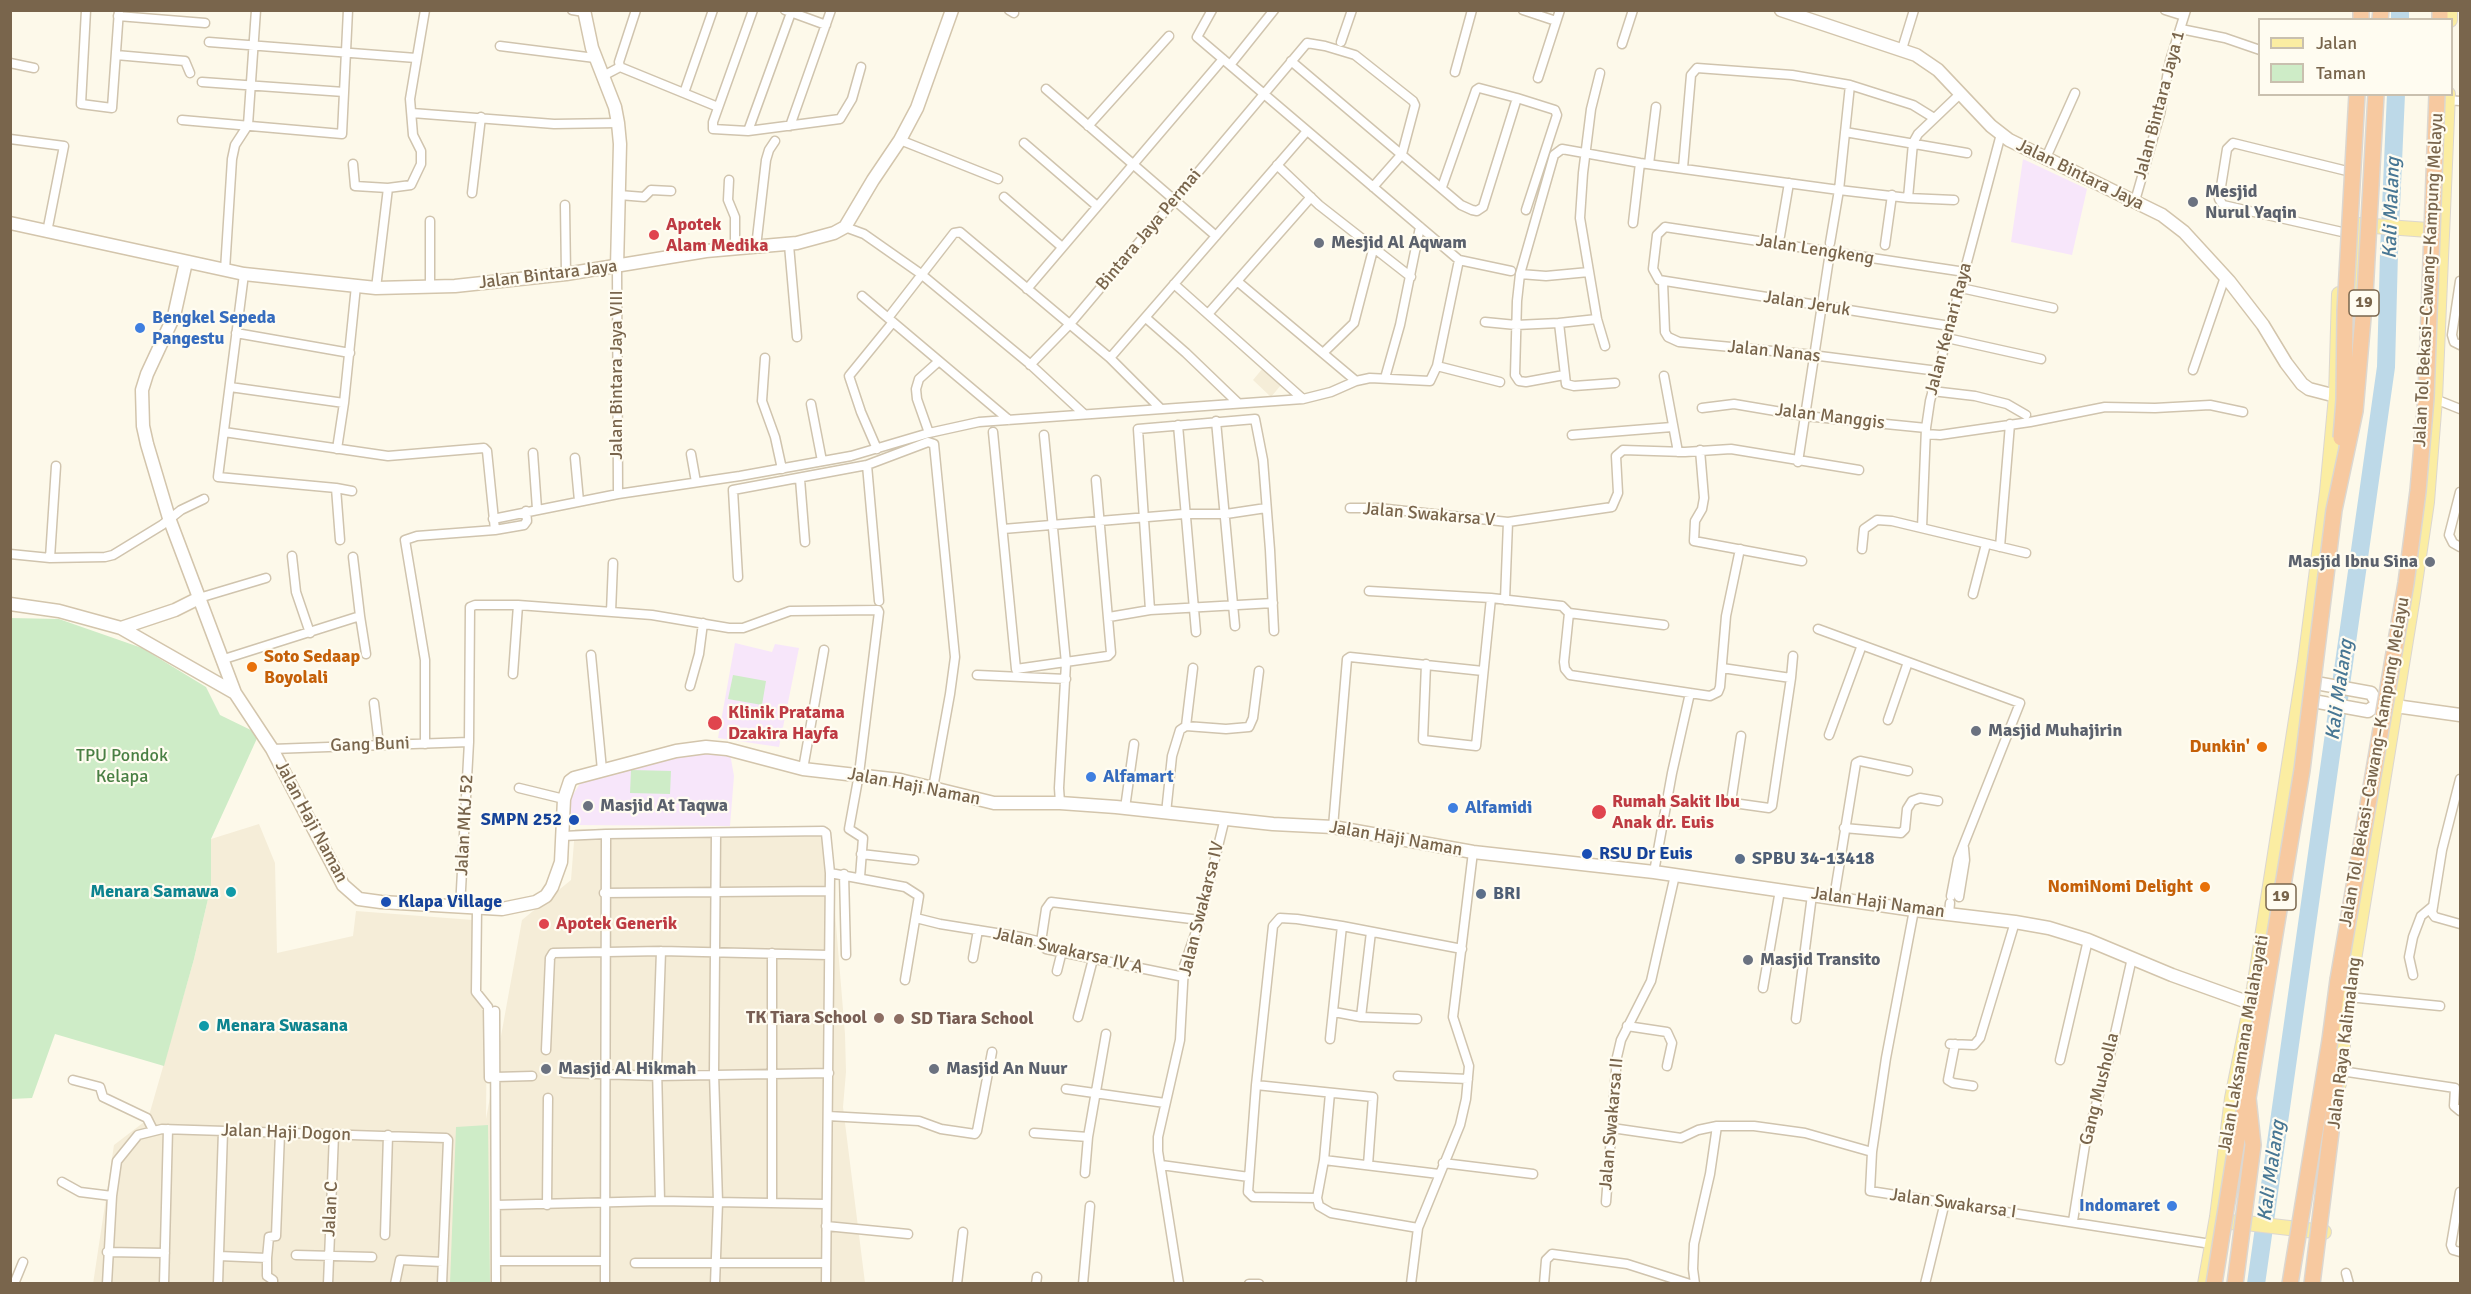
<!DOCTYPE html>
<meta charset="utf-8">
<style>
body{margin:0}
#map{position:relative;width:2471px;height:1294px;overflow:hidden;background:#fdf9ea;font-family:Signika,sans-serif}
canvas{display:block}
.frame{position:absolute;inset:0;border:12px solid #79654c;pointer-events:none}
.legend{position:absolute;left:2258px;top:18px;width:195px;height:78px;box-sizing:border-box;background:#fffcf1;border:2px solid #c9c0af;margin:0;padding:8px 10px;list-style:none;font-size:18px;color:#79654c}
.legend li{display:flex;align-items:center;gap:12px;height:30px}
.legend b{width:30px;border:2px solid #c9c0af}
</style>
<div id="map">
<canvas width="2471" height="1294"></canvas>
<div class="frame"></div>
<ul class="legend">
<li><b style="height:8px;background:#fbeda2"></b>Jalan</li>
<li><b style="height:16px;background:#ceecc7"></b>Taman</li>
</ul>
</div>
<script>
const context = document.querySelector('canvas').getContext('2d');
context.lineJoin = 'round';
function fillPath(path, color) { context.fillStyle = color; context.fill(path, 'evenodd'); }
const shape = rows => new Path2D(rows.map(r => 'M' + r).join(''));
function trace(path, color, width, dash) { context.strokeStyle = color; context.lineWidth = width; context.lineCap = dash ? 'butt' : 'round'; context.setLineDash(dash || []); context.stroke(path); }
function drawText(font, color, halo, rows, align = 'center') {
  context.font = font + ' Signika,sans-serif'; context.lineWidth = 4.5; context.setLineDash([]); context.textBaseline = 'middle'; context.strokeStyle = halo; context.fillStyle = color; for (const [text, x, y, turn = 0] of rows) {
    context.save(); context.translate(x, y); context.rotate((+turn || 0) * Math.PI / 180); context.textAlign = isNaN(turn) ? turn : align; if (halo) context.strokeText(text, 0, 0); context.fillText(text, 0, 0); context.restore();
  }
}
const residential = shape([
 [1263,368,1281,385,1271,397,1253,380],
 [259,824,275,863,277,953,353,936,356,911,473,920,471,991,487,1008,486,1119,522,920,571,880,575,829,828,827,845,1034,846,1072,843,1107,865,1283,93,1284,114,1145,148,1119,194,959,211,886,211,839]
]);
const education = shape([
 [2023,159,2087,189,2072,255,2011,242],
 [735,643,772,652,775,644,799,648,779,747,718,738],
 [712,749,727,749,731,759,734,776,730,826,569,825,567,804,583,779]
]);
const green = shape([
 [10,618,59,619,142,648,206,687,220,715,259,734,211,839,211,886,194,959,164,1066,55,1034,32,1098,11,1099],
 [733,675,766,681,762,705,728,699],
 [631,770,671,771,670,794,630,793],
 [488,1125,490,1283,450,1283,456,1127]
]);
const river = shape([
 [2400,20,2400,10],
 [2256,1284,2386,367,2389,253,2396,94]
]);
const street = shape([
 [86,10,81,104,112,108,119,10],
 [572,10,584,12,585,10],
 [636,10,619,62,620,67,718,107],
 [753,10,713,122,713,129,748,131,840,119,852,99,861,67],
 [785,10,826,25],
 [1009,10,1014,13],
 [1212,10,1197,37,1459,260,1511,271],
 [1523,10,1556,21],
 [2165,10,2184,16],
 [118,16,205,23],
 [2181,29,2225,38,2260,50],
 [209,42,416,58],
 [1341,42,1352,10],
 [1622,44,1633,10],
 [500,46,595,58],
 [1902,49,1914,10],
 [116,55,185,61,190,73],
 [1291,61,1461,205,1472,210,1477,211,1483,207,1517,98],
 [10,63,34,68],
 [1230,65,1274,10],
 [1455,72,1472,10],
 [1600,73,1591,109,1583,173,1580,218,1597,319,1605,346],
 [603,76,620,67],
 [1538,78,1560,10],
 [202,82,344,92],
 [1046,89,1216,236],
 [684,93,713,10],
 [2447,100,2460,101],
 [412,113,554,124,618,123],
 [182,120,342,134,348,10],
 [790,126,831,10],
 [1088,126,1169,36],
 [748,131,792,10],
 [1845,132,1967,153],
 [10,139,64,146,47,232],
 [900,140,998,179],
 [1024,143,1097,206],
 [2045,160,2075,93],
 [353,164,355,186,388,188],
 [1649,164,1656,107],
 [1277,165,1319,205,1411,277],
 [1683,168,1691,75,1697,68,1792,75,1850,85,1913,105,1934,118],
 [729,180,728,200,735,217,735,248],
 [1442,187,1476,90,1479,88,1517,98,1555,110,1557,115,1526,210],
 [472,193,481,117],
 [619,195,644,197,651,190,671,191],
 [1004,197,1062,247],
 [1908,198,1913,143,1918,134,1961,93],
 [2135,201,2160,114,2170,61,2186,10],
 [565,205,566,274],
 [1633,223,1640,163],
 [845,227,864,234,921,274,1031,365,1084,414],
 [2342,232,2223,205,2219,199,2227,149,2233,143,2347,171],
 [1780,236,1789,183],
 [1830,243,1839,190,1850,85],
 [789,245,797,337],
 [1885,245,1892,195],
 [756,247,766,160,769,150,775,141],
 [617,267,618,494],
 [225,270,232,159,235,145,248,125,256,10],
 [244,274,218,477,336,488,340,540],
 [1520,274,1554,155,1562,149,1640,163,1839,190,1908,198,1954,200],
 [1237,281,1356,381],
 [2460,281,2452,335,2454,342,2460,345],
 [1663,282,1665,332,1668,337,1679,342,1804,354,1938,371],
 [1174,284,1303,399],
 [376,288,388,188,411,185,421,164,421,151,413,135,410,99,425,10],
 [430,288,430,221],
 [1961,288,2053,308],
 [1027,289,1223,59],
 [862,296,1009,420],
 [1208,314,1311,197],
 [888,318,954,233,960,232,1110,358,1161,409],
 [1146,318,1186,353,1238,403],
 [1597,319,1559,323,1566,384,1574,386,1615,383],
 [1485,322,1516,325,1559,323],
 [1950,326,1659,280,1653,269,1657,235,1665,227,1965,272],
 [236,333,350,353],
 [1947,338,2041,359],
 [1323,353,1354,323,1374,246],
 [765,358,762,401,775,437,782,469],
 [1110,358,1307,131],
 [1030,365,1070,324,1307,43,1325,46,1355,55,1413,101,1415,105,1402,154,1373,187],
 [1437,366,1500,382],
 [2193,370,2225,277],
 [1564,375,1526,382,1519,381,1515,375,1517,301,1520,274,1546,276,1589,272],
 [1664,376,1678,452],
 [1385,378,1400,325,1420,227],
 [230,387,344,403],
 [1932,391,1975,396,2007,404,2026,415],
 [2435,399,2460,409],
 [811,404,822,461],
 [1702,408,1734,404,1805,416,1926,428],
 [1216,421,1235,626],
 [1178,425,1196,632],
 [224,432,388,456,484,448,487,451,495,530],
 [993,432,1016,669,1108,656,1111,653,1096,480],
 [929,433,917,399,916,389,919,379,939,361],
 [1926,434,1940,435,2030,422,2105,407,2155,408,2210,405,2243,412],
 [1044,435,1066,663,1059,788,1060,803],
 [1572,435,1672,427],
 [337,449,344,403,356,286],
 [877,449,861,412,849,376,893,322],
 [1700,450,1704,498,1702,509,1695,521,1694,541,1802,561],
 [533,453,537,509],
 [691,454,696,482],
 [575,458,579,501],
 [1798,462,1830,252],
 [867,465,879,601],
 [800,479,805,542],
 [336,488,352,491],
 [2460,492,2449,535,2453,543,2460,547],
 [1350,508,1378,508,1508,522,1612,507,1618,493,1616,456,1623,450,1685,452,1731,449,1859,470],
 [493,519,618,494,740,476,851,456,929,433,979,422,1303,399,1331,392,1356,381,1370,378,1430,381,1437,366,1459,260],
 [1922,528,1926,428,1930,401,2001,134],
 [1003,529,1184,514,1226,514,1266,508],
 [2000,547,2010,424],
 [1862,549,1864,529,1877,520,1892,521,2026,553],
 [10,554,50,558,105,557,113,555,162,525,181,510,204,499],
 [292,556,296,592,310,633],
 [50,558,56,466],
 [738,577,733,490,867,465,928,442,934,444,955,657,950,694,933,788],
 [1369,591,1491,598,1562,606,1569,613,1564,662,1565,669,1570,675,1710,696,1718,692,1720,687,1726,616,1740,549],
 [1973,594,1986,544],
 [199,598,266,578],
 [1505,600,1508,522],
 [1150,610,1138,429,1255,419,1263,460,1270,550,1274,631],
 [611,612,613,563],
 [1569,613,1664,625],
 [360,616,366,654],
 [1109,617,1150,610,1273,603],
 [1818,629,2020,703,1958,859,1951,896],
 [591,655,602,770],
 [221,660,360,616,353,557],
 [1426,664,1423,740,1476,746,1491,598],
 [513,674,518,605],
 [977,675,1066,679],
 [1791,678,1793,656],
 [690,686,699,654,703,623],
 [374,703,379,745],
 [1888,720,1908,662],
 [1186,726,1226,729,1249,727,1253,718,1259,671],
 [1829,735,1862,645],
 [425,744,425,660,405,540,417,536,495,530,524,525,527,521,526,511],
 [272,749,469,742],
 [803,769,824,650],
 [2460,779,2442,850,2432,913,2435,917,2460,924],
 [519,788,564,799],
 [1719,801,1769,808,1772,806,1791,678,1722,668],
 [1731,802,1741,736],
 [1125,808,1134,744],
 [1166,813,1172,756,1180,730,1186,726,1193,668],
 [1333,827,1347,659,1350,657,1483,671],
 [1844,828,1901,833,1905,829,1907,809,1912,801,1920,798,1938,801],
 [563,836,606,834,823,831,826,833,830,873,826,1284],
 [861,854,914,860],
 [1654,872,1672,773,1690,693],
 [830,873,905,887,919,896,905,980],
 [844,874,846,955],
 [604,893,828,891],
 [1959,897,1965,860,1964,848],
 [1834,898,1856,763,1860,761,1908,771],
 [460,908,469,742,470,607,475,605,518,605,652,615,729,628,743,628,790,611,878,610,879,612,859,774,849,829,863,838,860,877],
 [477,909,476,992,488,1007,489,1078],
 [1914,910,1886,1058,1872,1152,1870,1191,2211,1244],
 [1949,913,1950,903],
 [916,918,940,924,1021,937,1041,942,1046,949,1184,977],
 [1041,942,1046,909,1051,902,1200,920],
 [973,958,978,930],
 [1057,971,1062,951],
 [2413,975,2409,957,2413,937,2421,916,2433,906],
 [1763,988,1780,890],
 [2348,997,2440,1006],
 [495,1011,496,1284],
 [1334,1012,1361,1017,1417,1019],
 [1078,1017,1093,959],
 [1361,1017,1371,932],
 [1796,1019,1812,895],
 [1627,1026,1667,1032,1672,1043,1667,1066],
 [1330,1039,1342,926],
 [1950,1044,1974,1045,1980,1038,2015,922],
 [1955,1044,1948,1080,1953,1083,1973,1086],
 [546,1050,550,958,553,953,661,951,828,955],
 [2060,1060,2088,940],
 [2341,1071,2455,1088,2454,1106,2460,1111],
 [564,1073,658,1076,829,1073],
 [1398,1076,1468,1079],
 [495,1077,532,1076],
 [73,1080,100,1087,103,1097,147,1118,153,1130],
 [1256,1085,1373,1097,1368,1165],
 [1066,1089,1165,1103],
 [1330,1093,1324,1160,1317,1198,1319,1206,1331,1213,1418,1228],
 [828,1116,919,1121,941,1129,975,1134,977,1131,992,1052],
 [1612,1128,1681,1138,1698,1130,1717,1126,1754,1126,1805,1133,1872,1152],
 [1034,1133,1088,1137],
 [1324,1160,1439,1174],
 [1443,1163,1533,1174],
 [1161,1165,1249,1177],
 [1085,1173,1088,1137,1106,1034],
 [62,1182,80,1192,112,1196],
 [2460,1192,2451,1245,2453,1250,2460,1252],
 [1317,1198,1253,1197,1248,1192,1256,1085,1273,926,1280,918,1297,919,1342,926,1462,949],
 [660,1201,657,1067,661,951],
 [772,1202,772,953],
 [1606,1202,1617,1057,1621,1040,1651,981,1675,875],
 [496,1205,660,1201,826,1204],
 [547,1205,548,1098],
 [2073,1221,2085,1145,2112,1047,2132,958],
 [826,1226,908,1234],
 [385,1235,388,1135],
 [107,1252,165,1253],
 [296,1255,372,1257],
 [219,1256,267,1258],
 [496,1261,604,1261],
 [635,1263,826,1263],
 [2346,1273,2349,1284],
 [14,1284,23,1262],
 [107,1284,112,1196,117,1161,138,1135,162,1129,446,1138,448,1140,442,1284],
 [164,1284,168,1129],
 [218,1284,223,1131],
 [273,1284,273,1280,267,1276,267,1258,269,1237,276,1236,280,1133],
 [328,1284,334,1134],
 [395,1284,400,1260,443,1262],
 [605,1284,606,834],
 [715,1284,718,1202,714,1073,716,833],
 [957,1284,963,1232],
 [1036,1284,1037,1277],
 [1083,1284,1090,1206],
 [1179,1284,1158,1151,1158,1137,1180,1040,1184,966,1200,920,1225,818],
 [1249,1284,1259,1284],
 [1411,1284,1418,1228,1460,1125,1466,1099,1469,1066,1453,1017,1473,852],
 [1544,1284,1546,1260,1552,1254,1627,1264,1690,1284],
 [1695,1284,1693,1269,1694,1244,1710,1174,1717,1126],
 [1925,1284,1945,1202]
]);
const secondary = shape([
 [584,10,592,48,615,107,618,123,620,144,617,267],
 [1781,10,1916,55,1938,70,1991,126,2009,140,2162,215,2184,232,2229,281,2263,325,2286,363,2302,384,2309,389,2336,396],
 [10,223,244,274,376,288,455,286,566,274,706,251,797,243,834,233,845,227,873,180,900,140,917,108,952,10],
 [186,262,174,316,147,374,142,390,143,426,147,444,169,518,235,693,272,749,343,885,359,899,381,902,502,909,536,902,546,896,552,887,561,862,564,799,570,781,574,778,676,751,706,747,727,749,803,769,900,780,994,803,1060,803,1116,807,1273,824,1333,827,1473,852,1654,872,1914,910,2015,922,2049,928,2088,940,2172,975,2250,1003],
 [10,604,59,611,121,628,235,693],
 [121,628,175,610,199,598],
 [2305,681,2371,693,2378,704],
 [2302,699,2368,711,2378,704],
 [2388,705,2460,715]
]);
const primary = shape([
 [2450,20,2450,10],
 [2360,225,2442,231],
 [2351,318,2361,225],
 [2339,1084,2348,997,2413,597,2427,502,2435,399,2448,94],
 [2216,1225,2227,1222,2246,1223,2324,1232],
 [2205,1284,2217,1217,2232,1098,2254,988,2305,662,2327,492,2336,396,2339,294]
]);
const highway = shape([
 [2361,20,2361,10],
 [2380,20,2381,10],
 [2440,20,2440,10],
 [2330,1040,2338,980]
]);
const highwayBridge = shape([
 [2341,438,2344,400,2345,311,2357,94],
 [2338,980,2406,583,2418,491,2426,398,2437,94],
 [2214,1284,2237,1140,2245,1109],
 [2235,1284,2253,1145,2248,1098,2302,770,2334,510,2355,411,2365,294,2376,94],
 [2290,1284,2330,1040],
 [2312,1284,2334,1108,2335,1078,2332,1055]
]);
const markers = [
 [2193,202,6,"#6b7280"],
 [654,235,6,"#e0444e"],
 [1319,243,6,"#6b7280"],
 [140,328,6,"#3f7fe0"],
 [2430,562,6,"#6b7280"],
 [252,667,6,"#e8710a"],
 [715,723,8,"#e0444e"],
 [1976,731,6,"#6b7280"],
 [2262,747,6,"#e8710a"],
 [1091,777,6,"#3f7fe0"],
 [588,806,6,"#6b7280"],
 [1453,808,6,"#3f7fe0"],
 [1599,812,8,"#e0444e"],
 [574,820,6,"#1a4fb4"],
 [1587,854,6,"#1a4fb4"],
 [1740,859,6,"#5c6f8a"],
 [2205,887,6,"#e8710a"],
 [231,892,6,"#0f9aa8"],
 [1481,894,6,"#5c6f8a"],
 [386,902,6,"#1a4fb4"],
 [544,924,6,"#e0444e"],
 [1748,960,6,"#6b7280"],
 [879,1018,6,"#8d6e63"],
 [899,1019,6,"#8d6e63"],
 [204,1026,6,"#0f9aa8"],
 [546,1069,6,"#6b7280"],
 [934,1069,6,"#6b7280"],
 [2172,1206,6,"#3f7fe0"]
];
const shields = [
 [2364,303,30],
 [2281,897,30]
];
const shieldNames = [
 ["19",2364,303],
 ["19",2281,897]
];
const streetNames = [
 ["Jalan Bintara Jaya 1",2160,105,-75],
 ["Jalan Bintara Jaya",2080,175,26],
 ["Bintara Jaya Permai",1149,230,-50],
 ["Jalan Lengkeng",1815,250,9],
 ["Jalan Bintara Jaya",548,275,-7],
 ["Jalan Tol Bekasi–Cawang–Kampung Melayu",2429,280,-87],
 ["Jalan Jeruk",1807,304,9],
 ["Jalan Kenari Raya",1949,329,-75],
 ["Jalan Nanas",1774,352,6],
 ["Jalan Bintara Jaya VIII",617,375,-90],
 ["Jalan Manggis",1830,417,7],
 ["Jalan Swakarsa V",1429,515,5],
 ["Gang Buni",370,745,-2],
 ["Jalan Tol Bekasi–Cawang–Kampung Melayu",2375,762,-80],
 ["Jalan Haji Naman",914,787,11],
 ["Jalan Haji Naman",311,822,62],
 ["Jalan MKJ 52",465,825,-87],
 ["Jalan Haji Naman",1396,839,10],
 ["Jalan Haji Naman",1878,903,8],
 ["Jalan Swakarsa IV",1202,909,-76],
 ["Jalan Swakarsa IV A",1068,951,13],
 ["Jalan Raya Kalimalang",2345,1043,-83],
 ["Jalan Laksamana Malahayati",2244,1044,-80],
 ["Gang Musholla",2100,1089,-76],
 ["Jalan Swakarsa II",1612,1124,-85],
 ["Jalan Haji Dogon",286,1133,2],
 ["Jalan Swakarsa I",1953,1204,8],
 ["Jalan C",331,1209,-87]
];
const worshipNames = [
 ["Mesjid",2205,192],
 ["Nurul Yaqin",2205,213],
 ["Mesjid Al Aqwam",1331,243],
 ["Masjid Ibnu Sina",2418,562,"right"],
 ["Masjid Muhajirin",1988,731],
 ["Masjid At Taqwa",600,806],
 ["Masjid Transito",1760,960],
 ["Masjid Al Hikmah",558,1069],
 ["Masjid An Nuur",946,1069]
];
const healthNames = [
 ["Apotek",666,225],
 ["Alam Medika",666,246],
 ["Klinik Pratama",728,713],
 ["Dzakira Hayfa",728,734],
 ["Rumah Sakit Ibu",1612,802],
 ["Anak dr. Euis",1612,823],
 ["Apotek Generik",556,924]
];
const shopNames = [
 ["Bengkel Sepeda",152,318],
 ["Pangestu",152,339],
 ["Alfamart",1103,777],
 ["Alfamidi",1465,808],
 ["Indomaret",2160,1206,"right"]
];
const foodNames = [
 ["Soto Sedaap",264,657,"left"],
 ["Boyolali",264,678,"left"],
 ["Dunkin'",2250,747],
 ["NomiNomi Delight",2193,887]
];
const parkNames = [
 ["TPU Pondok",122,756],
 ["Kelapa",122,777]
];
const transitNames = [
 ["SMPN 252",562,820,"right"],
 ["RSU Dr Euis",1599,854],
 ["Klapa Village",398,902]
];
const serviceNames = [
 ["SPBU 34-13418",1752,859],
 ["BRI",1493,894]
];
const cultureNames = [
 ["Menara Samawa",219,892],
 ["Menara Swasana",216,1026,"left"]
];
const educationNames = [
 ["TK Tiara School",867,1018],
 ["SD Tiara School",911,1019,"left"]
];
const waterNames = [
 ["Kali Malang",2392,208,-88],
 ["Kali Malang",2340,690,-82],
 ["Kali Malang",2272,1171,-82]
];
fillPath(residential, '#f5edd8');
fillPath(education, '#f7e6fa');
fillPath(green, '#ceecc7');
trace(river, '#bdd9e8', 18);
trace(street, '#d0c4ae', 11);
trace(secondary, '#d3c5ac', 15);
trace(primary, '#dcd7d0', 16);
trace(highway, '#dcd7d0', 18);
trace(street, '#fff', 8);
trace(secondary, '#fff', 12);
trace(primary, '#fbeda2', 14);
trace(highway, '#f7c9a0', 15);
trace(highwayBridge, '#dcd7d0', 18, []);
trace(highwayBridge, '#f7c9a0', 15);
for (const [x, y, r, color] of markers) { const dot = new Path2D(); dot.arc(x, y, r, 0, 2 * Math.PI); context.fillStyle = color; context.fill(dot); trace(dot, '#fffcf1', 2); }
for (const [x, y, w] of shields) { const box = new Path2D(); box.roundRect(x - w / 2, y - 13, w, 26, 4.5); context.fillStyle = '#fffcf1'; context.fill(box); trace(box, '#79654c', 1.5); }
drawText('bold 16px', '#79654c', null, shieldNames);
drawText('18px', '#79654c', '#fffcf1', streetNames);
drawText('bold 18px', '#5b616d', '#fffcf1', worshipNames, 'left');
drawText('bold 18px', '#be3a42', '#fffcf1', healthNames, 'left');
drawText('bold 18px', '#366cbe', '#fffcf1', shopNames, 'left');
drawText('bold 18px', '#c56008', '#fffcf1', foodNames, 'right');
drawText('18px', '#497f43', '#fffcf1', parkNames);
drawText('bold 18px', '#164399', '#fffcf1', transitNames, 'left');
drawText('bold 18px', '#4e5e75', '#fffcf1', serviceNames, 'left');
drawText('bold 18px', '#0d838f', '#fffcf1', cultureNames, 'right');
drawText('bold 18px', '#785e54', '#fffcf1', educationNames, 'right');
drawText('italic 20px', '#487794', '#fffcf1', waterNames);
</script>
